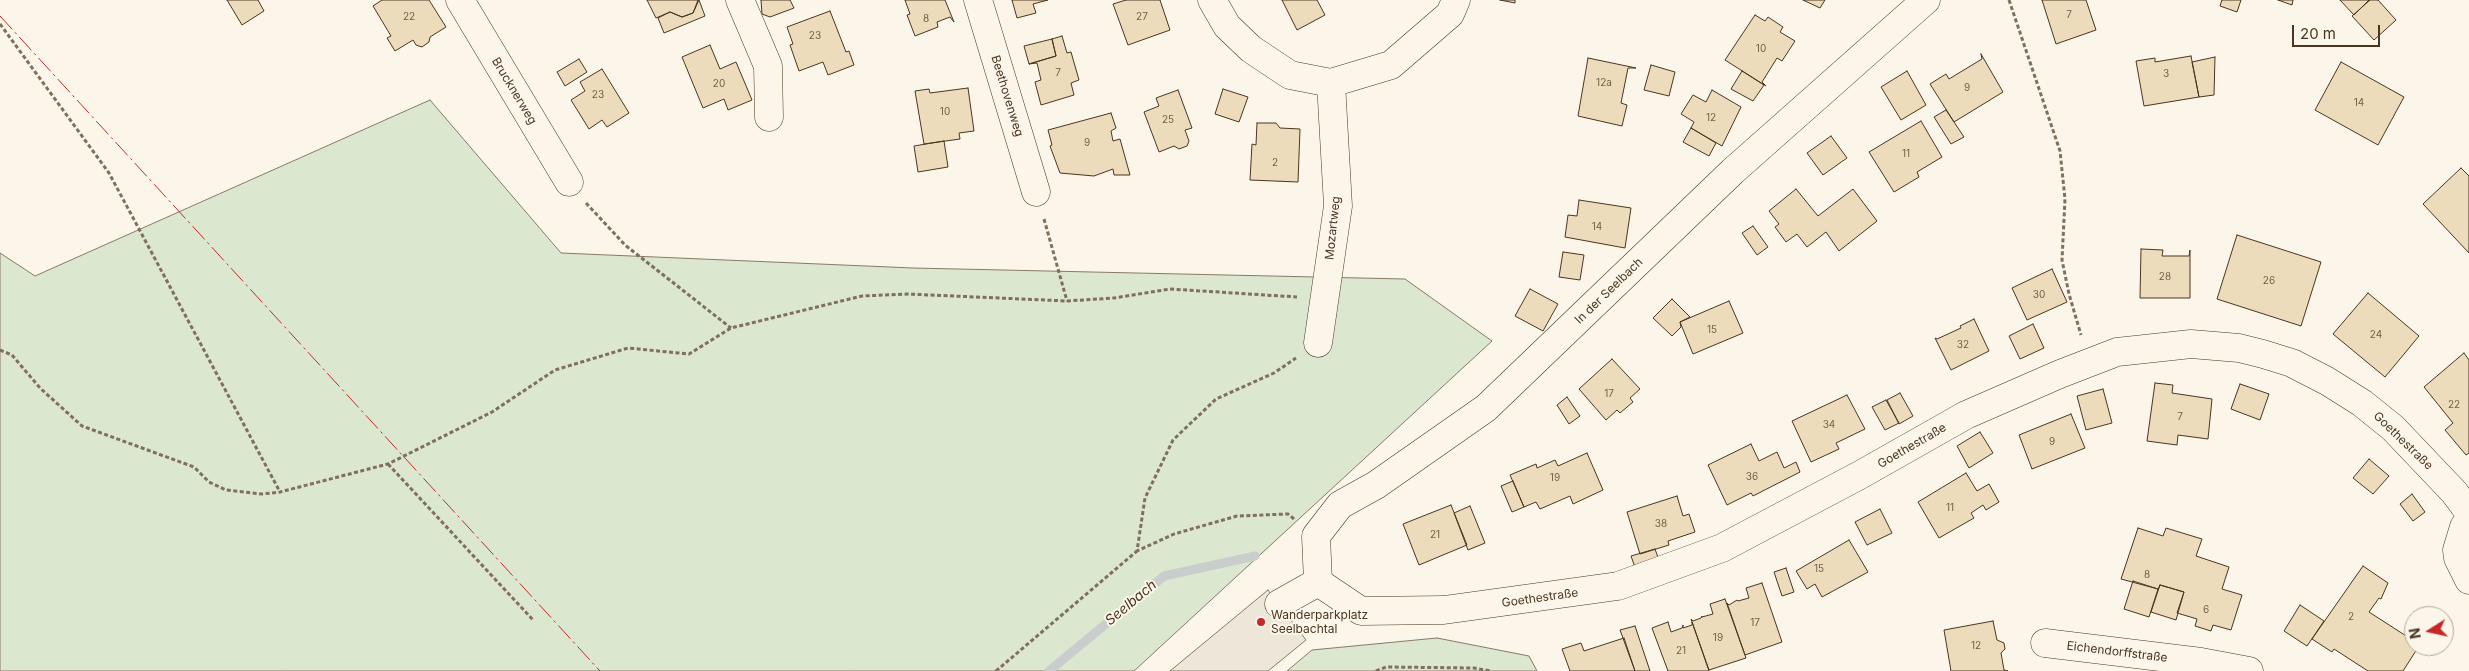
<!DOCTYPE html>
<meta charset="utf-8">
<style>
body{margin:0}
#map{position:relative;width:2469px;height:671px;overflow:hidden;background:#fbf6e9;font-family:Inter,sans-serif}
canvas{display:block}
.north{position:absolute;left:2404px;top:606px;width:50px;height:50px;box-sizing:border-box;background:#fbf6e9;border:1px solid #b4a999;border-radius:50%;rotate:260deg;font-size:14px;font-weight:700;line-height:20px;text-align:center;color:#4a3520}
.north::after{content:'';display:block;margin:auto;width:18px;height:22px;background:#c62828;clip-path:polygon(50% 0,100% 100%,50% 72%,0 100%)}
.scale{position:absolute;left:2292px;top:25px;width:88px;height:22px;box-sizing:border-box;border:2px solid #4a3520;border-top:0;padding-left:6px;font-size:15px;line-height:18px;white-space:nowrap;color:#4a3520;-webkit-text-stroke:4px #fbf6e9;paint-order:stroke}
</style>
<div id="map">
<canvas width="2469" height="671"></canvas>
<div class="north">N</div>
<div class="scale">20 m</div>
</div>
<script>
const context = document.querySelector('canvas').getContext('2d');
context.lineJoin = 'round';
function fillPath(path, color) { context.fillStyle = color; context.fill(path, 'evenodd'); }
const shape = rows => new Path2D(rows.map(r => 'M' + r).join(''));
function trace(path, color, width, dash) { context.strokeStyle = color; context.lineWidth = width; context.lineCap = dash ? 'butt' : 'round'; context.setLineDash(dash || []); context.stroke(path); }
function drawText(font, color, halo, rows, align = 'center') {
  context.font = font + ' Inter,sans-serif'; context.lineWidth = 4; context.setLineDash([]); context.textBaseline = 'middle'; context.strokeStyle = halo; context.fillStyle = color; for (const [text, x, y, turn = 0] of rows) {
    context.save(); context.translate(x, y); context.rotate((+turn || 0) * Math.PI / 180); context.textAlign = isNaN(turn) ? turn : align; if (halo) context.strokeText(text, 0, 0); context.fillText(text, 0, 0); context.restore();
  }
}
const green = shape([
 [430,100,561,253,913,268,1405,279,1492,341,1134,671,0,671,0,253,35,276,430,100],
 [1437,638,1529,656,1537,671,1287,671,1312,650,1437,638]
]);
const parking = shape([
 [1268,590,1306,640,1268,671,1170,671,1268,590]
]);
const stream = shape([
 [1049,671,1164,576,1255,556]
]);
const building = shape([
 [227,0,258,0,264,11,242,25,227,0],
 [382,0,429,0,446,27,430,37,429,42,422,47,416,45,413,40,395,51,387,38,391,36,373,6,382,0],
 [647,0,698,0,693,13,682,17,670,12,656,18,647,0],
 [699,0,705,16,664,33,658,18,670,12,682,17,693,13,699,0],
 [761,0,790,0,794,8,770,17,762,14,761,0],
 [905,0,945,0,954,22,950,17,937,22,938,27,915,36,907,15,910,14,905,0],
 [1012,0,1048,0,1033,4,1036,13,1017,18,1012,0],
 [1126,0,1160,0,1170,30,1128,45,1113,4,1126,0],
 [1282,0,1317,0,1325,15,1297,30,1282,0],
 [1500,0,1515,0,1515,3,1500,0],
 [1803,0,1825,0,1820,8,1803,0],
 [2042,0,2086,0,2096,30,2056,44,2042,0],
 [2222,0,2241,0,2237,12,2220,6,2222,0],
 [2278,0,2293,0,2292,5,2278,0],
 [2340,0,2369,0,2354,15,2340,0],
 [2370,0,2378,0,2396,20,2374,40,2352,16,2370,0],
 [830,11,846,52,849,51,854,65,828,75,823,62,799,71,790,45,793,44,787,27,830,11],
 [1755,15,1765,21,1768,17,1783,27,1780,32,1795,41,1782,61,1777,58,1762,82,1766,86,1725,60,1755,15],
 [1062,36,1067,53,1071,52,1079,80,1071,83,1074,95,1041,105,1035,82,1041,80,1037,63,1029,64,1056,56,1052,39,1062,36],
 [1052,39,1056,56,1029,64,1024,46,1052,39],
 [710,45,720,69,736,62,752,100,728,110,724,99,703,108,682,57,710,45],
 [1981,54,2003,92,1954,122,1930,84,1946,74,1949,79,1982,59,1981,54],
 [2191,56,2199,97,2144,106,2136,61,2155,58,2155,62,2191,56],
 [2215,57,2214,95,2199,97,2192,62,2215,57],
 [1588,58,1636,68,1628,68,1621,103,1627,105,1622,126,1578,116,1588,58],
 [579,59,587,72,565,86,557,72,579,59],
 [2341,62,2404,97,2378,145,2315,110,2341,62],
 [1651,65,1675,72,1669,96,1644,90,1651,65],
 [602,69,629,113,607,127,602,120,589,129,571,100,585,91,580,82,602,69],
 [1742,71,1764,85,1753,101,1731,89,1742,71],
 [1907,71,1926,105,1901,120,1881,87,1907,71],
 [968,88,974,131,959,133,960,139,924,144,915,91,929,89,930,93,968,88],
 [1223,89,1248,97,1239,122,1215,114,1223,89],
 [1178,90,1192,128,1185,130,1189,141,1187,146,1179,149,1174,146,1159,152,1144,112,1159,106,1156,98,1178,90],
 [1712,90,1741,107,1722,146,1691,128,1694,122,1681,114,1693,95,1706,102,1712,90],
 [1946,110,1964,137,1951,144,1934,117,1946,110],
 [1111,113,1116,128,1111,131,1113,141,1120,139,1130,175,1114,175,1113,169,1094,176,1060,173,1050,146,1052,145,1048,130,1111,113],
 [1921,121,1942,157,1917,172,1919,177,1894,192,1869,152,1921,121],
 [1257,123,1276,123,1280,128,1300,129,1298,182,1250,180,1252,144,1256,145,1257,123],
 [1691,128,1716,143,1709,156,1683,142,1691,128],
 [1831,136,1847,158,1823,175,1807,153,1831,136],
 [944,141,948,167,918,172,914,146,944,141],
 [2461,168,2469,176,2469,253,2423,204,2461,168],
 [1796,189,1818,216,1853,189,1877,221,1839,251,1826,232,1807,247,1797,234,1786,242,1775,227,1779,224,1769,211,1796,189],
 [1579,200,1631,208,1625,248,1565,237,1568,215,1577,216,1579,200],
 [1753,226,1768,247,1757,255,1742,233,1753,226],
 [2237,235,2321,262,2301,326,2217,299,2237,235],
 [2141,249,2163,250,2162,256,2189,256,2190,250,2190,298,2140,298,2141,249],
 [1563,252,1584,255,1580,280,1559,277,1563,252],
 [2052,269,2067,302,2027,320,2012,288,2052,269],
 [1530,289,1558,304,1543,331,1515,316,1530,289],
 [2368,293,2419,336,2385,377,2333,334,2368,293],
 [1672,299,1690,317,1680,322,1681,327,1672,336,1653,318,1672,299],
 [1729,301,1743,333,1693,354,1680,322,1729,301],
 [1974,319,1989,351,1951,370,1935,338,1937,339,1961,328,1960,326,1974,319],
 [2033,324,2044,348,2020,359,2009,336,2033,324],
 [2464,353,2469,360,2469,453,2466,455,2445,430,2453,423,2424,387,2464,353],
 [1612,359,1640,389,1630,398,1633,402,1620,413,1617,410,1606,420,1579,389,1612,359],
 [2155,383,2173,385,2172,393,2212,399,2208,439,2178,435,2177,445,2147,441,2155,383],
 [2240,384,2269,394,2260,420,2231,409,2240,384],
 [2103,389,2112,423,2086,430,2077,396,2103,389],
 [1900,393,1913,416,1899,424,1887,400,1900,393],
 [1847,395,1865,429,1836,443,1839,449,1811,462,1792,421,1847,395],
 [1567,397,1580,416,1569,424,1557,405,1567,397],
 [1886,400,1899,423,1885,430,1872,407,1886,400],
 [2071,414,2085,448,2032,469,2019,435,2071,414],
 [1980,432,1993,453,1969,468,1957,446,1980,432],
 [1751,444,1759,461,1777,452,1784,468,1796,462,1800,472,1753,496,1751,493,1727,505,1708,465,1751,444],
 [1587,453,1603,490,1573,504,1570,496,1540,509,1536,502,1524,507,1510,475,1536,464,1537,468,1555,460,1558,466,1587,453],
 [2369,459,2389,476,2373,494,2353,478,2369,459],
 [1966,473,1977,491,1989,484,1999,502,1986,510,1983,505,1971,513,1974,518,1939,538,1918,502,1966,473],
 [1513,481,1524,507,1512,512,1501,486,1513,481],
 [2412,494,2425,512,2413,521,2400,504,2412,494],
 [1677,496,1683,516,1689,514,1695,532,1668,541,1669,545,1640,554,1627,512,1677,496],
 [1451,505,1467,545,1419,565,1403,524,1451,505],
 [1470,506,1485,543,1468,550,1454,513,1470,506],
 [1880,509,1892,533,1867,545,1855,522,1880,509],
 [2138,528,2163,536,2166,528,2202,539,2196,556,2229,567,2222,589,2242,595,2231,630,2213,625,2211,631,2195,626,2197,619,2177,613,2184,592,2160,585,2158,589,2121,579,2138,528],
 [1849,540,1868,572,1822,597,1815,584,1807,589,1796,571,1849,540],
 [1655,549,1660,563,1636,570,1631,556,1655,549],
 [2363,566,2388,583,2381,599,2379,598,2369,612,2414,641,2414,646,2419,646,2403,671,2368,671,2334,649,2332,652,2312,639,2363,566],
 [1786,568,1794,592,1782,596,1774,572,1786,568],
 [2133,581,2158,589,2149,617,2124,609,2133,581],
 [1762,583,1782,642,1745,655,1727,603,1729,605,1737,600,1738,601,1749,598,1746,588,1762,583],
 [2160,585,2184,592,2176,620,2151,612,2160,585],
 [1725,599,1746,658,1709,670,1691,619,1693,621,1701,618,1702,616,1702,617,1713,614,1710,604,1725,599],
 [2300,605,2324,621,2307,646,2284,631,2300,605],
 [1993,621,1997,640,2004,643,2005,649,2001,653,2004,670,2008,671,1951,671,1944,630,1993,621],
 [1668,622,1671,632,1682,628,1683,625,1683,628,1692,625,1692,622,1709,671,1668,671,1652,628,1668,622],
 [1635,626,1650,671,1635,671,1620,630,1635,626],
 [1624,638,1635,671,1570,671,1562,649,1581,643,1584,651,1624,638]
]);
const path = shape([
 [2009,0,2060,151,2065,199,2062,260,2069,294,2081,335],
 [0,24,109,173,280,492],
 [586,203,625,245,731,328],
 [1044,219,1067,301],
 [0,350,12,355,40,388,82,426,194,467,209,482,226,490,262,494,280,492,388,464,492,412,555,370,628,348,689,354,731,328,862,296,908,294,1067,301,1114,298,1170,289,1297,297],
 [388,464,534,621],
 [1294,519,1288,514,1237,516,1174,534,1137,551,1145,498,1173,440,1216,399,1274,373,1296,358],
 [996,671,1137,551],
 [1376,671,1386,667,1474,668,1491,671]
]);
const minor = shape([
 [460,0,569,182],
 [740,0,768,66,769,117],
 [978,0,1036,192],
 [1212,0,1227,26,1251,49,1290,75,1331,83,1391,65,1450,14,1456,0],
 [1318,343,1338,206,1331,83],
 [2469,520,2464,527,2457,550,2458,558,2469,580],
 [1318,582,1361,611,1444,610,1618,586,1722,548,1860,475,1966,415,2060,374,2117,352,2191,344,2239,348,2263,354,2292,363,2327,381,2362,403,2393,428,2454,492,2469,512],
 [1318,582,1316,536,1340,505,1376,485,1486,408,1733,171,1926,0],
 [1279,604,1318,582],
 [2045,643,2201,662,2249,671]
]);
const power = shape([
 [0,16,600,671]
]);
const markers = [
 [1261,622,5,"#c62828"]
];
const numberNames = [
 ["7",2069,15],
 ["22",409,17],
 ["27",1142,17],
 ["8",926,19],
 ["23",815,36],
 ["10",1761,49],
 ["7",1058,73],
 ["3",2166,74],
 ["12a",1604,83],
 ["20",719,84],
 ["9",1967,88],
 ["23",598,95],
 ["14",2359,103],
 ["10",945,112],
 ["12",1711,118],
 ["25",1168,120],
 ["9",1087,143],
 ["11",1906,154],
 ["2",1275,163],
 ["14",1597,227],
 ["28",2165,277],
 ["26",2269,281],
 ["30",2039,295],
 ["15",1712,330],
 ["24",2376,335],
 ["32",1963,345],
 ["17",1609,394],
 ["22",2454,405],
 ["7",2180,417],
 ["34",1829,425],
 ["9",2052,442],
 ["36",1752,477],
 ["19",1555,478],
 ["11",1950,508],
 ["38",1661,524],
 ["21",1435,535],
 ["15",1819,569],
 ["8",2147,575],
 ["6",2206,610],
 ["2",2351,617],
 ["17",1755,623],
 ["19",1718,638],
 ["12",1976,646],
 ["21",1681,651]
];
const streetNames = [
 ["Brucknerweg",514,91,59],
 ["Beethovenweg",1007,96,73],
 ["Mozartweg",1333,228,-84],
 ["In der Seelbach",1609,291,-44],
 ["Goethestraße",2403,441,44],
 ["Goethestraße",1912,446,-30],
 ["Goethestraße",1540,598,-8],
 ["Eichendorffstraße",2117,652,7]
];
const poiNames = [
 ["Wanderparkplatz",1271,615],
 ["Seelbachtal",1271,629]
];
const waterNames = [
 ["Seelbach",1131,603,-40]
];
fillPath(green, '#dce7d0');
trace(green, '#887966', 1);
fillPath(parking, '#ede7d9');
trace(parking, '#887966', 1);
trace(stream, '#c9cecd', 9);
fillPath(building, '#ecdcbc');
trace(building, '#4a3520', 1);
trace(minor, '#4a3520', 29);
trace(path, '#7f6f5c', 3, [4, 2.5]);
trace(minor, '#fbf6e9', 28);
trace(power, '#c62828', 1, [18, 4, 2.5, 4]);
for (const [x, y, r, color] of markers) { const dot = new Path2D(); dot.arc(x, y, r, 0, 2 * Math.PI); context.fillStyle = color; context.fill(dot); trace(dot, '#fbf6e9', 2); }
drawText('10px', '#725f47', null, numberNames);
drawText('12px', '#4a3520', '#fbf6e9', streetNames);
drawText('12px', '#4a3520', '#fbf6e9', poiNames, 'left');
drawText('italic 14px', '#4a3520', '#fbf6e9', waterNames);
</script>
